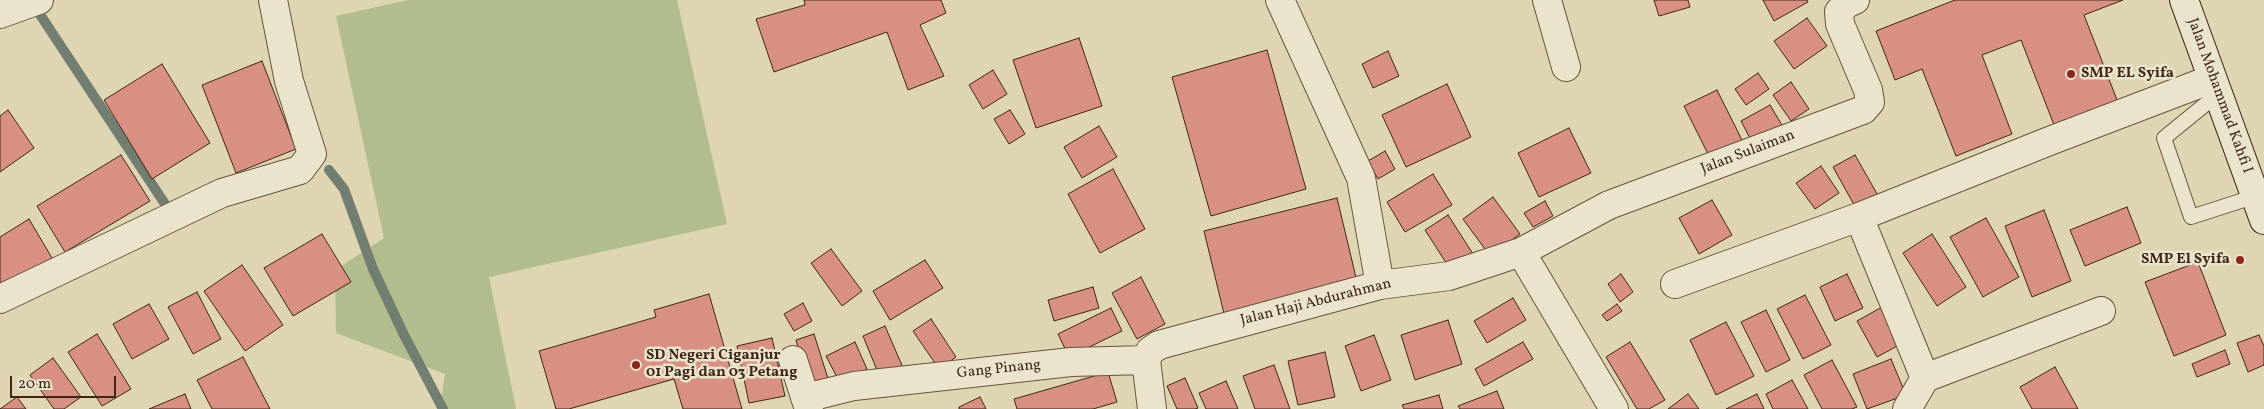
<!DOCTYPE html>
<style>
body{margin:0}
#map{position:relative;width:2264px;height:409px;overflow:hidden;background:#dfd5b2;font-family:Vollkorn,serif}
canvas{display:block}
.scale{position:absolute;left:10px;top:376px;width:106px;height:22px;box-sizing:border-box;border:2px solid #402616;border-top:0;padding-left:6px;font-size:15px;line-height:18px;white-space:nowrap;color:#402616;-webkit-text-stroke:4px #eae4cd;paint-order:stroke}
</style>
<div id="map">
<canvas width="2264" height="409"></canvas>
<div class="scale">20 m</div>
</div>
<script>
const context = document.querySelector('canvas').getContext('2d');
context.lineJoin = 'round';
function fillPath(path, color) { context.fillStyle = color; context.fill(path, 'evenodd'); }
const shape = rows => new Path2D(rows.map(r => 'M' + r).join(''));
function trace(path, color, width, dash) { context.strokeStyle = color; context.lineWidth = width; context.lineCap = dash ? 'butt' : 'round'; context.setLineDash(dash || []); context.stroke(path); }
function drawText(font, color, halo, rows, align = 'center') {
  context.font = font + ' Vollkorn,serif'; context.lineWidth = 5; context.setLineDash([]); context.textBaseline = 'middle'; context.strokeStyle = halo; context.fillStyle = color; for (const [text, x, y, turn = 0] of rows) {
    context.save(); context.translate(x, y); context.rotate((+turn || 0) * Math.PI / 180); context.textAlign = isNaN(turn) ? turn : align; if (halo) context.strokeText(text, 0, 0); context.fillText(text, 0, 0); context.restore();
  }
}
const green = shape([
 [408,0,677,0,727,224,489,277,516,409,440,409,445,374,336,333,335,270,384,238,336,16]
]);
const stream = shape([
 [39,13,167,207],
 [329,170,344,189,373,269,404,335,443,409]
]);
const building = shape([
 [804,0,941,0,946,13,920,25,944,76,908,90,887,32,774,72,756,19,805,5,804,0],
 [1654,0,1688,0,1690,7,1659,16,1654,0],
 [1763,0,1807,0,1808,2,1774,21,1763,0],
 [1955,0,2123,0,2084,15,2119,105,2056,130,2021,40,1982,55,2012,134,1956,156,1922,69,1895,80,1876,31,1955,0],
 [1807,18,1827,46,1794,69,1774,41,1807,18],
 [1079,38,1102,106,1036,128,1013,60,1079,38],
 [1267,50,1306,189,1211,216,1172,77,1267,50],
 [1388,51,1399,76,1373,88,1362,64,1388,51],
 [262,61,296,149,236,173,202,85,262,61],
 [162,64,210,143,152,179,104,100,162,64],
 [993,70,1007,94,983,109,969,85,993,70],
 [1758,73,1769,89,1746,105,1735,89,1758,73],
 [1791,82,1809,109,1791,121,1773,95,1791,82],
 [1447,84,1471,137,1406,167,1382,115,1447,84],
 [1717,90,1744,144,1711,160,1684,106,1717,90],
 [1770,105,1782,125,1752,142,1741,121,1770,105],
 [8,110,34,148,0,172,0,116,8,110],
 [1010,110,1025,134,1009,144,994,119,1010,110],
 [1099,126,1117,157,1082,178,1064,147,1099,126],
 [1569,128,1591,173,1539,197,1518,153,1569,128],
 [1385,151,1395,169,1378,179,1368,161,1385,151],
 [121,155,150,201,65,252,37,206,121,155],
 [1855,155,1880,199,1858,212,1833,167,1855,155],
 [1821,166,1839,193,1815,209,1796,183,1821,166],
 [1113,169,1145,229,1100,253,1068,194,1113,169],
 [1433,174,1452,205,1405,232,1387,202,1433,174],
 [1493,197,1520,234,1490,256,1463,219,1493,197],
 [1337,198,1359,290,1226,322,1204,231,1337,198],
 [1712,200,1732,235,1699,254,1679,218,1712,200],
 [1545,201,1553,216,1533,227,1524,213,1545,201],
 [2127,207,2141,243,2085,266,2070,230,2127,207],
 [2044,210,2071,281,2032,297,2005,226,2044,210],
 [1448,215,1475,257,1452,272,1425,230,1448,215],
 [1986,218,2019,277,1983,297,1950,237,1986,218],
 [29,219,52,258,0,290,0,237,29,219],
 [322,234,351,282,293,316,264,268,322,234],
 [1932,234,1966,287,1937,306,1903,253,1932,234],
 [831,249,862,291,842,306,811,263,831,249],
 [925,260,943,288,890,320,873,291,925,260],
 [2198,262,2226,335,2174,356,2145,282,2198,262],
 [242,265,283,325,245,351,204,291,242,265],
 [1621,274,1633,292,1620,302,1608,284,1621,274],
 [1847,274,1863,308,1835,321,1820,287,1847,274],
 [1141,277,1165,324,1137,339,1112,293,1141,277],
 [1093,287,1099,308,1054,321,1048,300,1093,287],
 [197,292,221,339,193,354,168,307,197,292],
 [709,294,742,409,683,409,674,379,569,409,556,409,539,351,656,317,654,310,709,294],
 [1805,295,1831,345,1803,359,1777,309,1805,295],
 [1513,298,1526,320,1487,343,1474,321,1513,298],
 [803,303,812,321,794,331,784,314,803,303],
 [149,304,169,339,132,359,113,324,149,304],
 [1617,304,1622,311,1607,321,1602,315,1617,304],
 [1882,307,1901,344,1877,357,1857,321,1882,307],
 [1111,308,1122,331,1069,357,1058,334,1111,308],
 [1766,310,1790,360,1766,372,1741,322,1766,310],
 [931,319,956,357,939,369,913,331,931,319],
 [1448,320,1462,364,1415,380,1401,335,1448,320],
 [1726,322,1754,376,1716,395,1690,340,1726,322],
 [885,326,904,370,881,380,863,336,885,326],
 [97,334,131,389,102,406,68,352,97,334],
 [814,334,830,385,810,391,796,340,814,334],
 [1374,335,1391,380,1361,391,1345,346,1374,335],
 [2259,335,2264,346,2264,365,2248,372,2237,343,2259,335],
 [772,338,785,396,749,403,737,346,772,338],
 [855,342,867,369,840,383,826,356,855,342],
 [1523,342,1533,359,1484,386,1475,369,1523,342],
 [1630,342,1665,400,1649,409,1637,409,1606,357,1630,342],
 [2225,350,2230,364,2197,377,2192,364,2225,350],
 [1325,352,1335,397,1298,405,1288,361,1325,352],
 [243,357,270,409,212,409,197,380,243,357],
 [53,358,81,397,64,409,54,409,30,375,53,358],
 [1891,359,1906,395,1867,409,1853,374,1891,359],
 [1832,360,1857,407,1852,409,1822,409,1804,375,1832,360],
 [1274,365,1290,409,1255,409,1243,376,1274,365],
 [2055,367,2078,409,2032,409,2020,387,2055,367],
 [1108,372,1117,402,1093,409,1017,409,1014,399,1108,372],
 [1185,378,1198,408,1195,409,1177,409,1167,386,1185,378],
 [1792,380,1808,409,1773,409,1766,394,1792,380],
 [1226,381,1238,409,1206,409,1199,393,1226,381],
 [1497,391,1504,409,1460,409,1458,406,1497,391],
 [185,394,191,409,149,409,185,394],
 [1688,394,1699,409,1668,409,1688,394],
 [1757,394,1764,409,1726,409,1757,394],
 [1439,395,1443,409,1404,409,1402,405,1439,395],
 [17,397,26,409,0,409,17,397],
 [980,397,986,409,959,409,959,407,980,397]
]);
const service = shape([
 [2218,94,2164,138,2191,217,2256,196]
]);
const minor = shape([
 [1280,0,1361,178,1380,285],
 [1547,0,1566,67],
 [1859,217,1925,378,1907,409],
 [1521,252,1614,409],
 [1675,284,1859,217,2052,140,2212,79],
 [0,299,222,193,300,170,312,154,289,81,273,0],
 [793,360,809,409],
 [1146,360,1150,351,1159,345,1380,285,1449,276,1521,252,1609,205,1863,110,1870,102,1868,90,1840,24,1839,12,1846,4,1855,0],
 [1146,360,1152,409],
 [1925,378,2101,311],
 [805,398,854,386,1071,362,1146,360]
]);
const tertiary = shape([
 [0,14,39,0]
]);
const secondary = shape([
 [2184,0,2264,220]
]);
const markers = [
 [2071,74,5,"#8f2418"],
 [2240,260,5,"#8f2418"],
 [636,365,5,"#8f2418"]
];
const poiNames = [
 ["SMP EL Syifa",2081,74],
 ["SMP El Syifa",2230,260,"right"],
 ["SD Negeri Ciganjur",646,356],
 ["01 Pagi dan 03 Petang",646,373]
];
const streetNames = [
 ["Jalan Mohammad Kahfi I",2219,96,70],
 ["Jalan Sulaiman",1748,153,-21],
 ["Jalan Haji Abdurahman",1316,303,-14],
 ["Gang Pinang",999,370,-6]
];
fillPath(green, '#b1bd8d');
trace(stream, '#727e6f', 10);
fillPath(building, '#d89084');
trace(building, '#402616', 1);
trace(service, '#68523d', 16);
trace(minor, '#68523d', 30);
trace(tertiary, '#68523d', 30);
trace(secondary, '#402616', 30);
trace(service, '#eae4cd', 14);
trace(minor, '#eae4cd', 28);
trace(tertiary, '#eae4cd', 28);
trace(secondary, '#eae4cd', 28);
for (const [x, y, r, color] of markers) { const dot = new Path2D(); dot.arc(x, y, r, 0, 2 * Math.PI); context.fillStyle = color; context.fill(dot); trace(dot, '#eae4cd', 2); }
drawText('bold 15px', '#402616', '#eae4cd', poiNames, 'left');
drawText('15px', '#402616', '#eae4cd', streetNames);
</script>
